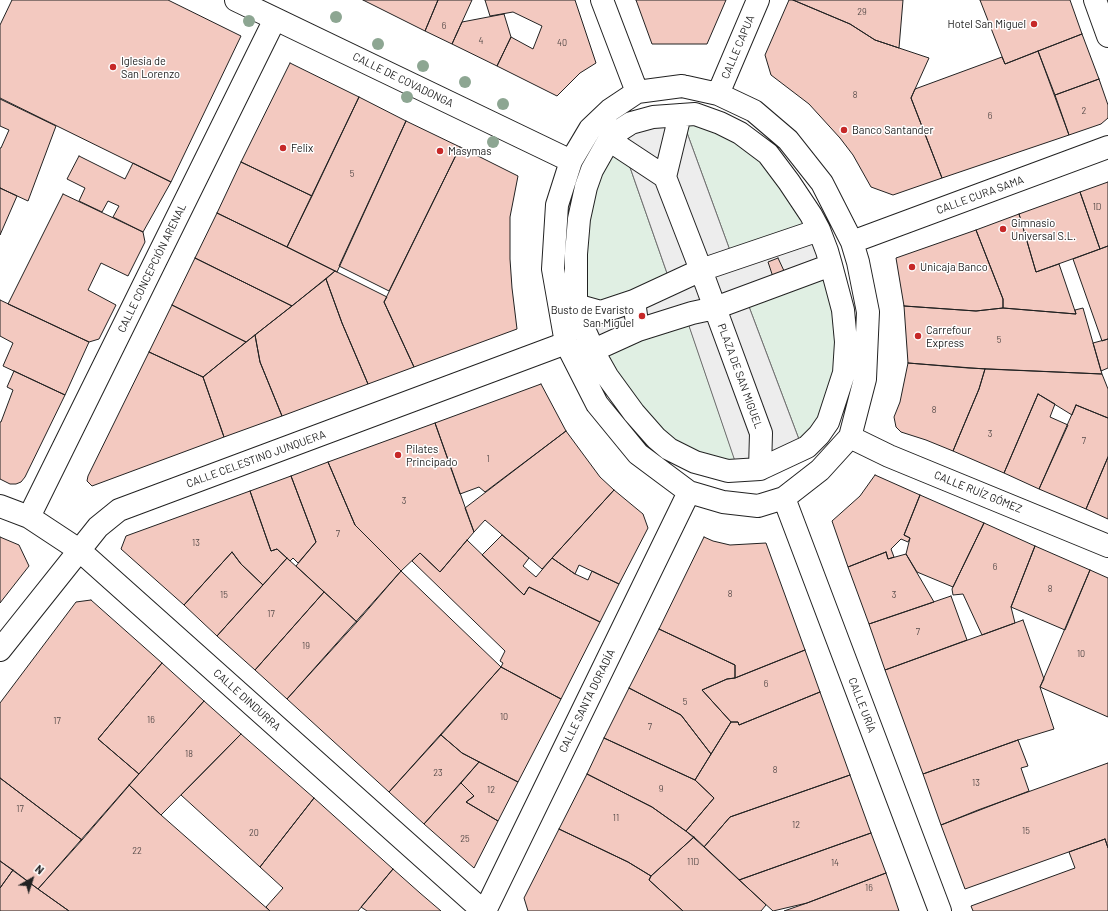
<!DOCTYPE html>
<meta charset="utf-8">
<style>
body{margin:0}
#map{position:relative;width:1108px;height:911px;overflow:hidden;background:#fff;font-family:Barlow,sans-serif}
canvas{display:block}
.north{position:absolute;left:12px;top:859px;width:40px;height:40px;-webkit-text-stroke:3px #fff;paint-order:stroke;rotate:39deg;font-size:11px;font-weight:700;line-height:16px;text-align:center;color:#222}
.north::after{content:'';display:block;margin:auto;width:14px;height:18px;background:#222;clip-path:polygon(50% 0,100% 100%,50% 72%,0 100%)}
</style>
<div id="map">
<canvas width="1108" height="911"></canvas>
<div class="north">N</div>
</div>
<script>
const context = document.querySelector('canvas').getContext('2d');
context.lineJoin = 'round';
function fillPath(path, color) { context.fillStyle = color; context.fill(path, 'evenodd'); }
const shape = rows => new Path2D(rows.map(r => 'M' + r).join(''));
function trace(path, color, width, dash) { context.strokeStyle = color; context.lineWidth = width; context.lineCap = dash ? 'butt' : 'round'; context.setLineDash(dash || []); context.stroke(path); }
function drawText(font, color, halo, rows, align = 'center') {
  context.font = font + ' Barlow,sans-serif'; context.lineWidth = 3; context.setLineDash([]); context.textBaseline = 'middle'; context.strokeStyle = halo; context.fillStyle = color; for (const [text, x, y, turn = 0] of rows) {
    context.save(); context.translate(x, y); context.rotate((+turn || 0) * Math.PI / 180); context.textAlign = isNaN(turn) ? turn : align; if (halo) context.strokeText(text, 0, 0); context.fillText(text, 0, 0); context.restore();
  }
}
const green = shape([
 [695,121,753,152,810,224,732,256,686,130,687,125,695,121],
 [615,149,625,153,668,276,598,308,588,302,583,273,585,240,595,184,615,149],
 [820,272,830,287,837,364,831,402,800,442,748,304,820,272],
 [688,322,736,463,683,456,607,363,609,350,688,322]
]);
const parking = shape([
 [676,106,694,107,712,112,728,119,740,126,769,153,796,188,819,230,827,251,843,310,846,342,844,373,839,397,830,422,822,437,810,451,791,466,774,473,759,475,737,476,738,470,688,323,684,320,613,348,609,350,606,357,607,363,642,416,659,436,684,456,695,462,716,468,716,475,695,467,684,460,656,438,634,413,607,376,598,360,583,327,576,305,574,237,578,202,588,168,596,151,605,138,622,123,640,114,676,106],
 [691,121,708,125,721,130,753,152,784,185,802,211,811,227,810,226,732,256,686,130,687,125,691,121],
 [615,149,625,153,668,276,667,279,598,308,592,306,588,302,583,273,585,240,595,184,607,157,615,149],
 [820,272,824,272,826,274,830,287,835,319,837,364,831,402,825,415,813,436,804,444,800,442,748,304,749,300,820,272]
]);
const building = shape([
 [12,0,168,0,241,36,171,182,0,98,0,25,12,0],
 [363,0,438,0,425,31,363,0],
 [438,0,472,0,452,44,425,31,438,0],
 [485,0,575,0,596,63,580,73,557,96,497,66,511,37,533,49,542,26,513,12,490,16,485,0],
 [636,0,726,0,707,44,652,44,636,0],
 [789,0,793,0,850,24,875,40,929,58,911,98,942,178,893,195,871,187,853,155,840,138,809,104,771,75,765,55,789,0],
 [793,0,903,0,899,48,875,40,850,24,793,0],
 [980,0,1070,0,1082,34,1005,64,980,0],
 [504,14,511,37,497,66,452,44,462,22,504,14],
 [1082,34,1099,79,1055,95,1038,51,1082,34],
 [1038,51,1069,135,942,178,911,98,915,89,1002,57,1005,64,1038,51],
 [290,63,359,97,312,196,241,162,290,63],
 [1099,79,1108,105,1108,118,1101,124,1069,135,1055,95,1099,79],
 [359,97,406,121,337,272,287,247,359,97],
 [0,99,56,126,28,201,0,188,0,148,1,148,9,130,0,126,0,99],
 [406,121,460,147,389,291,339,266,406,121],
 [460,147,518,176,510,217,510,259,512,288,517,329,414,367,384,302,460,147],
 [79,156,125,179,133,163,171,182,143,232,113,217,119,206,108,201,102,212,79,201,85,188,67,179,79,156],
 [241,162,312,196,287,247,217,213,241,162],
 [1108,182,1108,246,1100,249,1080,192,1108,182],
 [0,188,17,196,0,235,0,188],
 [1080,192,1100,249,1036,272,1019,214,1080,192],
 [63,194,143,232,145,242,128,276,101,263,88,290,116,305,99,339,89,342,8,304,63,194],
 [217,213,287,247,335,271,292,306,195,258,217,213],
 [1019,214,1036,272,1059,264,1076,314,1003,308,1003,299,976,230,1019,214],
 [976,230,1003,299,1003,308,976,311,904,306,896,258,976,230],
 [1108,246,1108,339,1102,341,1073,259,1108,246],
 [195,258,292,306,246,342,172,305,195,258],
 [778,258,785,273,773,277,768,262,778,258],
 [335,271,387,297,384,302,414,367,368,384,342,323,326,279,335,271],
 [326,279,342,323,368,384,282,416,260,362,255,335,326,279],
 [0,300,89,342,65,395,3,366,13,343,0,336,0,300],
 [172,305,246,342,203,377,149,352,172,305],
 [904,306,976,311,1003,308,1076,314,1075,310,1083,308,1102,374,968,368,908,363,904,306],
 [255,335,260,362,282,416,224,437,203,377,255,335],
 [1108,339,1108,368,1101,371,1093,343,1108,339],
 [149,352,203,377,224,437,92,486,87,481,88,476,149,352],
 [908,363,985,369,979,389,953,451,926,440,901,432,896,427,894,417,900,402,908,363],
 [985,369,1102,374,1108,389,1108,418,1076,405,1072,415,1038,394,1004,473,953,451,979,389,985,369],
 [14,371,65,395,25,477,21,482,16,484,10,484,0,479,0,422,1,422,13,390,7,387,14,371],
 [541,384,566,431,485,492,479,487,460,494,435,423,541,384],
 [1038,394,1055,404,1050,417,1068,425,1039,489,1004,473,1038,394],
 [1076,405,1108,418,1108,457,1086,509,1039,489,1076,405],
 [435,423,474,532,440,572,420,553,401,571,355,525,328,462,435,423],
 [566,431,600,477,614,490,542,569,485,520,474,532,465,508,566,431],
 [1108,457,1108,519,1086,509,1108,457],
 [328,462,355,525,401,571,357,622,296,566,316,542,291,476,328,462],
 [875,475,920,495,904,535,910,538,908,542,901,539,891,549,894,557,888,559,886,552,848,567,832,521,860,496,875,475],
 [291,476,316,542,298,563,293,558,290,561,277,549,271,551,250,491,291,476],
 [614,490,643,514,648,528,619,584,579,565,575,574,552,558,614,490],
 [250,491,271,551,277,549,287,558,263,585,241,564,232,552,184,605,121,549,126,536,250,491],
 [920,495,984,523,953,587,917,572,906,554,910,538,904,535,920,495],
 [984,523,1035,546,1011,607,1015,623,982,635,963,594,953,595,952,589,984,523],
 [502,535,529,558,523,566,536,577,552,558,575,574,588,580,592,571,619,584,600,622,529,587,524,595,482,555,502,535],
 [0,537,19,545,29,566,0,603,0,537],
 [704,537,713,541,730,545,766,543,805,650,735,678,735,665,659,629,704,537],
 [467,540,524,595,529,587,600,622,561,699,501,667,503,663,500,661,505,651,412,561,420,553,440,572,467,540],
 [1035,546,1090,570,1065,630,1011,607,1035,546],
 [232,552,241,564,263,585,217,636,184,605,232,552],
 [886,552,888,559,906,554,934,602,869,624,848,567,886,552],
 [287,558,324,592,255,670,217,636,287,558],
 [1090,570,1108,578,1108,717,1040,687,1090,570],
 [401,571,501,667,389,792,287,699,401,571],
 [324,592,357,622,287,699,255,670,324,592],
 [951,596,967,640,885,670,869,624,951,596],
 [91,600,162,663,98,739,139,774,82,840,0,778,0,703,76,602,91,600],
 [1023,620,1044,679,1040,687,1054,729,1018,740,923,774,885,670,1023,620],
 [659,629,735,665,735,678,727,679,702,690,731,722,711,754,681,715,629,688,659,629],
 [805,650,820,692,739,725,738,722,731,722,702,690,727,679,735,678,805,650],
 [162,663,204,701,139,774,98,739,162,663],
 [501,667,561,699,518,782,462,753,441,735,501,667],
 [629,688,681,715,711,754,695,780,604,738,629,688],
 [820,692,850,775,730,817,704,847,686,831,714,798,695,780,731,722,738,722,739,725,820,692],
 [204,701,241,734,161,815,129,785,204,701],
 [241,734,314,798,260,867,181,795,241,734],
 [441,735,462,753,479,762,424,824,389,792,441,735],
 [604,738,695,780,714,798,686,831,652,807,587,774,604,738],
 [1018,740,1028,766,1021,768,1029,791,941,825,923,774,1018,740],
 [479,762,518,782,498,821,466,802,474,796,461,783,479,762],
 [1108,763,1108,848,1105,839,965,889,941,825,978,810,1108,763],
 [587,774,652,807,694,837,651,876,628,862,559,829,587,774],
 [850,775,871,833,739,880,704,847,730,817,850,775],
 [0,778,82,840,38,889,0,861,0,778],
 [461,783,474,796,466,802,498,821,474,868,424,824,461,783],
 [129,785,161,815,270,911,69,911,38,889,129,785],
 [314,798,393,869,358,911,270,911,266,907,283,888,260,867,314,798],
 [559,829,628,862,651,876,649,880,683,911,528,911,524,898,559,829],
 [871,833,886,873,807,903,773,911,739,880,871,833],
 [694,837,766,905,761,911,683,911,649,880,651,876,694,837],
 [1105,839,1108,848,1108,911,973,911,971,906,1075,868,1069,852,1105,839],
 [0,861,13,870,0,888,0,861],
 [393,869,420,893,441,911,367,911,361,907,393,869],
 [13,870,38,889,69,911,0,911,0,888,13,870],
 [886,873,899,911,784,911,807,903,886,873]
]);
const minor = shape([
 [236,0,571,161],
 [602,0,637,92],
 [1095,0,1108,36],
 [682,86,718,94,754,111,788,140,822,183,852,242,858,262,868,312,865,379,850,437,820,470,784,498,758,506,723,502,689,492,638,454,597,404,566,343,553,269,557,205,571,161,590,129,610,110,637,92,682,86],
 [718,94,758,0],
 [680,115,665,177,701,270,761,433,760,469],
 [609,140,665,177],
 [819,230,811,215,789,182,768,154,740,133,720,123,695,114,653,117,631,123,617,132,609,140,592,170,586,187,579,219,576,254,576,305,583,327,598,360,607,376,634,413,656,438,669,449,695,462,728,471,760,469,807,447,819,435,828,422,844,373,846,342,843,310,831,265],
 [819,230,827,251,831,265,715,308,692,313,638,330,634,301,701,270,819,230],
 [852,242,1108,147],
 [576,305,601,312,634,301],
 [594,350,638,330],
 [850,437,889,456,1108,546],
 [784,498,940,911],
 [0,506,29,517,79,550,483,911],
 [29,517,275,19],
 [0,650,98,527,119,510,566,343],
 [485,911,689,492]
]);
const trees = [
 [336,17],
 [249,21],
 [378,44],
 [423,66],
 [465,82],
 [407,97],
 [503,104],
 [493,142]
];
const markers = [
 [1034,24,4,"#c62828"],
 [113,67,4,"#c62828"],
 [844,130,4,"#c62828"],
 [283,148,4,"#c62828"],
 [440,151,4,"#c62828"],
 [1003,229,4,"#c62828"],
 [912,267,4,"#c62828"],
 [642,316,4,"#c62828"],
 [918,336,4,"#c62828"],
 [398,455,4,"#c62828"]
];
const numberNames = [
 ["29",862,12],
 ["6",444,26],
 ["4",481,41],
 ["40",562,43],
 ["8",855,95],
 ["2",1084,111],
 ["6",990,116],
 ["5",352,174],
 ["1D",1097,207],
 ["5",999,340],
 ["8",934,410],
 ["3",990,434],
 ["7",1084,441],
 ["1",488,459],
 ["3",404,501],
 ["7",338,534],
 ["13",196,543],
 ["6",995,567],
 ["8",1050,589],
 ["8",730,594],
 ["15",224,595],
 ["3",894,595],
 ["17",271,614],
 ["7",918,632],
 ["19",306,646],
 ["10",1081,654],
 ["6",766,684],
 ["5",685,702],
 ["10",504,717],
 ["16",151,720],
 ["17",57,721],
 ["7",650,727],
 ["18",189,754],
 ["8",775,770],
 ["23",438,773],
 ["13",976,783],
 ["9",661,789],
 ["12",491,790],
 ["17",20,809],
 ["11",616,818],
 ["12",796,825],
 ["15",1026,831],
 ["20",254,833],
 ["25",465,839],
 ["22",137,851],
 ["11D",693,862],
 ["14",835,863],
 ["16",869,888]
];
const poiNames = [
 ["Hotel San Miguel",1026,24,"right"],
 ["Iglesia de",121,61],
 ["San Lorenzo",121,74],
 ["Banco Santander",852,130],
 ["Felix",291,148],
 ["Masymas",448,151],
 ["Gimnasio",1011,223],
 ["Universal S.L.",1011,236],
 ["Unicaja Banco",920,267],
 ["Busto de Evaristo",634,310,"right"],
 ["San Miguel",634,323,"right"],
 ["Carrefour",926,330],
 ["Express",926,343],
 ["Pilates",406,449],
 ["Principado",406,462]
];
const streetNames = [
 ["CALLE CAPUA",738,47,-67],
 ["CALLE DE COVADONGA",403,80,26],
 ["CALLE CURA SAMA",980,195,-20],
 ["CALLE CONCEPCIÓN ARENAL",152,268,-64],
 ["PLAZA DE SAN MIGUEL",740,376,70],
 ["CALLE CELESTINO JUNQUERA",256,459,-20],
 ["CALLE RUÍZ GÓMEZ",978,492,22],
 ["CALLE DINDURRA",247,700,42],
 ["CALLE SANTA DORADÍA",587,701,-64],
 ["CALLE URÍA",862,705,69]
];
fillPath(green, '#e0efe3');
trace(green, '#6f6f6f', 1);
fillPath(parking, '#ededed');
trace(parking, '#6f6f6f', 1);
fillPath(building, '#f3c9c0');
trace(building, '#222', 1);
trace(minor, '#222', 24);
trace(minor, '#fff', 22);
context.fillStyle = '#8da692';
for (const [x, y] of trees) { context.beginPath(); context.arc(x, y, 6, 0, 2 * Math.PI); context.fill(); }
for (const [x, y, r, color] of markers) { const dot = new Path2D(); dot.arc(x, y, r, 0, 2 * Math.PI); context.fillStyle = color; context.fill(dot); trace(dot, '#fff', 1.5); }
drawText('9px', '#564c4a', null, numberNames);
drawText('11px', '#222', '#fff', poiNames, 'left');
drawText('11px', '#222', '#fff', streetNames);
</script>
